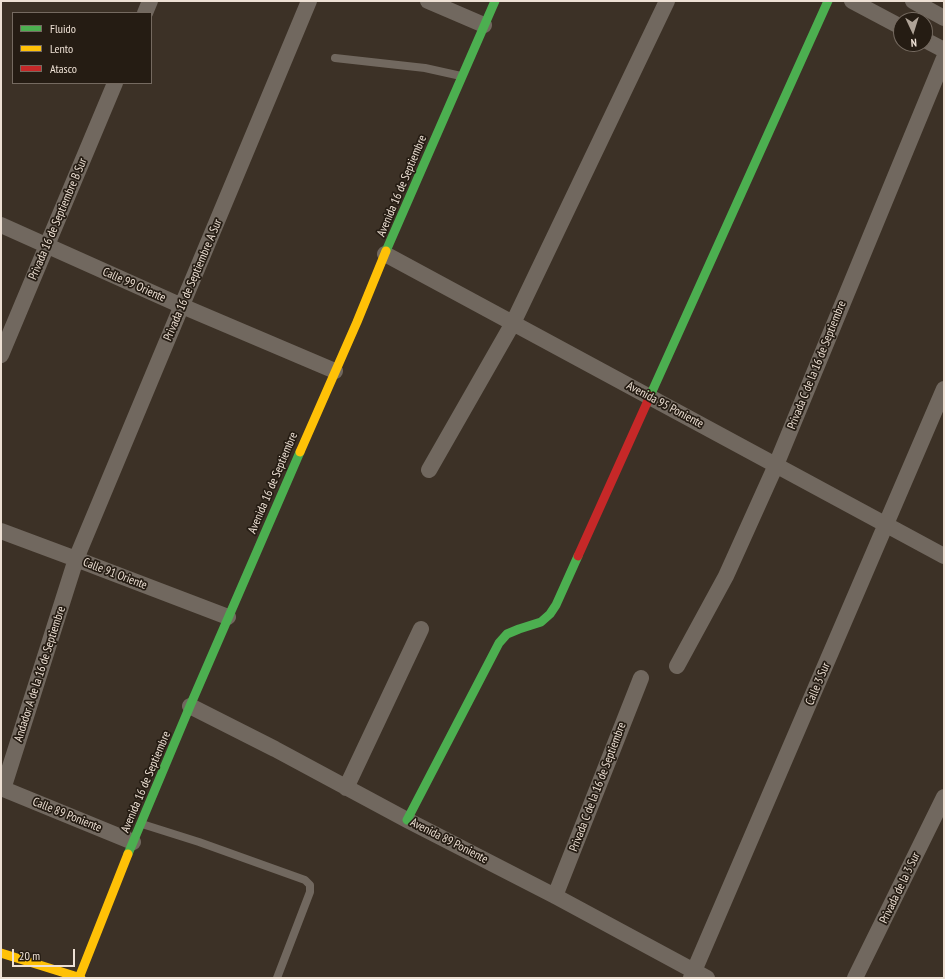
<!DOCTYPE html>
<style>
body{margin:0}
#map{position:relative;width:945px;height:979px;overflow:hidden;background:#3c3126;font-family:"PT Sans Narrow",sans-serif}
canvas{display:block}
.frame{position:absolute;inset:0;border:2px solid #ede0d4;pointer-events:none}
.legend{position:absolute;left:12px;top:12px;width:140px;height:72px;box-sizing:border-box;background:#251c13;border:1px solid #756a60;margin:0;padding:5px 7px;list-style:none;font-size:12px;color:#ede0d4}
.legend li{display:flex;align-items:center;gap:8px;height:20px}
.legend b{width:20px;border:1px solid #756a60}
.north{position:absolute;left:893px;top:12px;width:40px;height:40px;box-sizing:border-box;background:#251c13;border:1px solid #756a60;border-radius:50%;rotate:176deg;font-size:11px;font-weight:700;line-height:16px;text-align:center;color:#ede0d4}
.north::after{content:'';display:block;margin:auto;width:14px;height:18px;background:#afa397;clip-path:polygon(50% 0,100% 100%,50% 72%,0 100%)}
.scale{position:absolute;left:12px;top:949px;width:63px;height:18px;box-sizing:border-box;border:2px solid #ede0d4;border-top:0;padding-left:5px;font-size:12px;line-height:14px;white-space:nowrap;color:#ede0d4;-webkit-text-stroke:3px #251c13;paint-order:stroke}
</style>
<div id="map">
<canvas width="945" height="979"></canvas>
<div class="frame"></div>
<ul class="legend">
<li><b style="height:5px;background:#4caf50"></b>Fluido</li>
<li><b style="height:5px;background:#ffc107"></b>Lento</li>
<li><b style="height:5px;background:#c62828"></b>Atasco</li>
</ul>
<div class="north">N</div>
<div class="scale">20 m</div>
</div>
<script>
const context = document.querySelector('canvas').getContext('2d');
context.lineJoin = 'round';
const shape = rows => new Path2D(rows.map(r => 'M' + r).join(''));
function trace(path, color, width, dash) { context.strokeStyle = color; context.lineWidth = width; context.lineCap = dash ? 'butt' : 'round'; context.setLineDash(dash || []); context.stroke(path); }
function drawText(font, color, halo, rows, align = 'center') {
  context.font = font + ' "PT Sans Narrow",sans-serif'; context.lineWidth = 3.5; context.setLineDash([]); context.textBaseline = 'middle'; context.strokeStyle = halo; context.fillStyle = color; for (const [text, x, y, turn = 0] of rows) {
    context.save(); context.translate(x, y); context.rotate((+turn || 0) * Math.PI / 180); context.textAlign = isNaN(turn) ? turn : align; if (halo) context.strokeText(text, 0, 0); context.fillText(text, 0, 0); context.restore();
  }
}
const lane = shape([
 [335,58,425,68,461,76],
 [142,824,199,842,305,880,310,885,310,892,277,978]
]);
const street = shape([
 [428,1,484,25],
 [852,1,901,27],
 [913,1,944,18],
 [145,13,150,1],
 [925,40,944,50],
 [1,225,182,306,335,371],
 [385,254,944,556],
 [1,355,115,83],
 [429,470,513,323,667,1],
 [1,531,76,559,228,617],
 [677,666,726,576,776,465,944,58],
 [190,706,275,749,407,820,555,896,707,978],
 [1,788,133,842],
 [346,788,421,629],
 [3,789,76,559,309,1],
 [555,896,641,678],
 [691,978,944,389],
 [855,978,944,797]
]);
const fast = shape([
 [386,251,495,1],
 [650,396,828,1],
 [407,820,499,643,507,634,519,629,541,622,550,614,556,605,578,556],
 [128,854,190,706,300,452]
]);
const slow = shape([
 [300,452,357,322,386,251],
 [1,953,81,978],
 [79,978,128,854]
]);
const jam = shape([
 [578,556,650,396]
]);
const streetNames = [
 ["Avenida 16 de Septiembre",402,186,-67],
 ["Privada 16 de Septiembre B Sur",58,219,-67],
 ["Privada 16 de Septiembre A Sur",193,280,-67],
 ["Calle 99 Oriente",134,285,24],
 ["Privada C de la 16 de Septiembre",817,365,-68],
 ["Avenida 95 Poniente",665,405,28],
 ["Avenida 16 de Septiembre",273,483,-67],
 ["Calle 91 Oriente",115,574,21],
 ["Andador A de la 16 de Septiembre",40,674,-72],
 ["Calle 3 Sur",818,684,-67],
 ["Avenida 16 de Septiembre",146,782,-67],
 ["Privada C de la 16 de Septiembre",598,787,-69],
 ["Calle 89 Poniente",67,815,22],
 ["Avenida 89 Poniente",449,841,27],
 ["Privada de la 3 Sur",900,888,-64]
];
trace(lane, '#71685f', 8);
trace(street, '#71685f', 16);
trace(fast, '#4caf50', 9);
trace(slow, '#ffc107', 9);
trace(jam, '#c62828', 9);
drawText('12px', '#ede0d4', '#251c13', streetNames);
</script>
